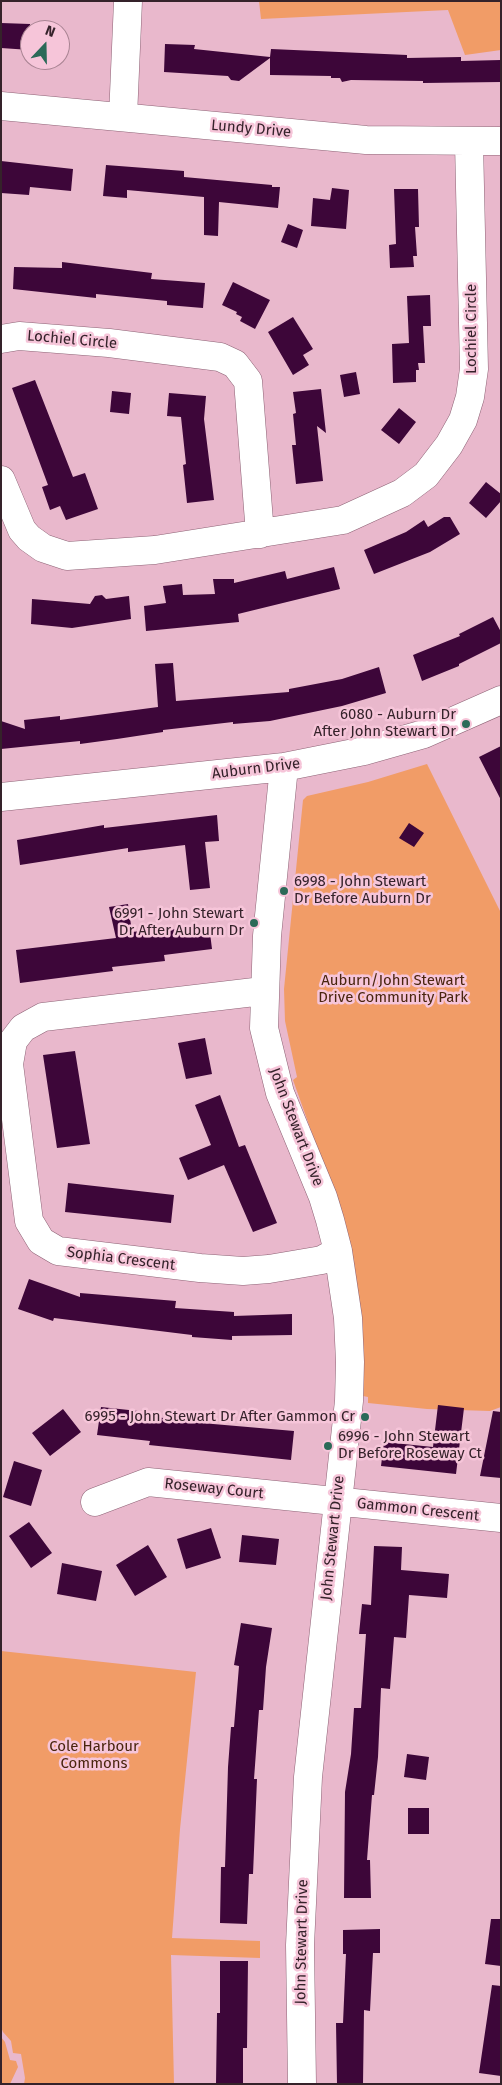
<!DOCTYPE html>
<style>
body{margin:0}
#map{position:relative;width:502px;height:2085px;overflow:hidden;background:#e9b8cc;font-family:"Fira Sans",sans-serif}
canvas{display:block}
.frame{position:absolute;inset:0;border:2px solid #35222a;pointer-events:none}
.north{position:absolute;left:20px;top:20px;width:50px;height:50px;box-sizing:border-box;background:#f6c5d9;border:1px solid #a98493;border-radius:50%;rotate:21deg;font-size:14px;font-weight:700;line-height:20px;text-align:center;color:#35222a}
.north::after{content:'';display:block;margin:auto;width:18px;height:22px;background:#2b6a58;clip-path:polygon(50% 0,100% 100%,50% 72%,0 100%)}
</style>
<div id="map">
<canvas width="502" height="2085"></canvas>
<div class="frame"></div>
<div class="north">N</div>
</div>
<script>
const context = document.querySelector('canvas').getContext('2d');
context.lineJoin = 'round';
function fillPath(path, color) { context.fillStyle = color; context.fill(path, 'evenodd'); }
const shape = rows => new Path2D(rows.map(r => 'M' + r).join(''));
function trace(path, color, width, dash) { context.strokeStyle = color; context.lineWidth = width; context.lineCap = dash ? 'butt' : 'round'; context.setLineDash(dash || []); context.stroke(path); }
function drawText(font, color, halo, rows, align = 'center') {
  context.font = font + ' "Fira Sans",sans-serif'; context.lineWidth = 5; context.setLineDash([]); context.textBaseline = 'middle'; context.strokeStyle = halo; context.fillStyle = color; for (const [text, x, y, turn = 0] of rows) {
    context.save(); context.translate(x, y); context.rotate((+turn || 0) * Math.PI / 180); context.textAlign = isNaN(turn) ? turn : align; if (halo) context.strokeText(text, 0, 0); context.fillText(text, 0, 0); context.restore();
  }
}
const green = shape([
 [259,1,501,1,501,50,465,55,448,10,261,19],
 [427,764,501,913,501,1407,490,1411,427,1409,368,1403,368,1397,363,1396,333,1192,293,1080,297,1077,285,1021,284,989,303,800,307,796,368,782],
 [1,1651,196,1672,180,1829,172,1938,260,1941,260,1958,171,1955,174,2084,24,2084,25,2078,21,2054,13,2053,11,2041,3,2032,1,2027],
 [1,2037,5,2042,10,2060,16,2061,18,2067,10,2084,1,2084]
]);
const building = shape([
 [1,23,30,24,30,50,1,48],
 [165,44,195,45,194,49,270,57,271,49,407,55,407,58,461,57,461,61,501,60,501,82,423,83,423,81,351,80,342,82,340,78,331,78,331,76,270,75,270,58,239,81,231,80,228,76,164,72],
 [1,161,73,169,71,191,30,187,29,195,1,193],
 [106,165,184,171,184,177,272,185,272,187,280,187,278,208,219,202,218,236,204,235,204,197,127,190,127,198,103,196],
 [332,188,349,190,346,229,311,226,313,198,330,200],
 [394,189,418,189,419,227,415,227,417,256,413,256,414,267,390,268,389,245,396,244],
 [288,224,303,230,297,248,281,242],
 [62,262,152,273,151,279,205,283,203,308,167,305,167,301,96,294,96,298,13,289,14,267,62,268],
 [233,282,270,300,255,329,240,321,242,317,236,314,237,312,222,305],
 [430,295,431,326,423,326,425,363,418,363,419,370,416,370,416,382,393,383,392,344,409,343,407,296],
 [293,317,313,349,303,355,309,365,293,375,268,332],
 [356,372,360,394,344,397,340,375],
 [35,380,73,477,85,473,98,509,66,520,60,506,50,510,42,487,48,485,12,388],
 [321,389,326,433,317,426,323,481,296,484,292,445,296,445,293,414,296,413,293,392],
 [112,391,131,393,129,414,110,412],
 [169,393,206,396,204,419,214,500,187,503,183,465,186,464,181,417,167,416],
 [399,408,416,422,399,444,381,430],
 [486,482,501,494,501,501,486,518,469,503],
 [444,517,450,517,460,534,430,552,374,574,364,550,406,532,424,520,428,527],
 [334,567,340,589,238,614,239,622,146,631,144,606,166,603,163,586,182,584,183,595,215,594,213,579,234,579,234,583,285,571,287,579],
 [102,595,106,599,129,596,131,619,72,628,31,624,32,599,90,604,95,596],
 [493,617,501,632,501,643,459,664,459,666,422,681,413,655,460,636,459,634],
 [173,663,176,701,289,692,289,689,342,679,379,667,386,693,342,706,270,721,233,724,233,722,163,730,163,732,117,739,80,744,80,741,1,749,1,721,25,729,24,720,60,716,60,720,158,707,155,664],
 [501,746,501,800,479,757],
 [217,815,219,841,205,842,210,888,190,890,185,845,128,852,128,848,20,865,17,840,104,825,104,828],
 [409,823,424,833,414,847,399,838],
 [128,904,132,932,161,929,161,931,209,925,212,949,164,955,165,961,112,967,113,971,20,983,16,950,116,938,109,907],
 [205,1038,212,1074,186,1079,178,1043],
 [75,1051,90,1144,57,1148,43,1055],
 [220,1095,239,1147,245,1145,277,1223,253,1232,224,1165,188,1180,179,1158,211,1145,195,1105],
 [68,1183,174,1195,171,1223,65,1212],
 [29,1279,80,1297,80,1293,176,1301,175,1308,234,1312,234,1316,292,1314,292,1335,232,1336,232,1340,192,1337,192,1335,54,1318,53,1321,18,1309],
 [438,1405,464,1408,456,1474,381,1466,384,1442,433,1447],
 [101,1407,138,1411,137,1414,190,1422,294,1431,291,1460,149,1445,150,1441,97,1435],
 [63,1409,81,1432,50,1456,32,1433],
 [493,1411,501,1412,501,1478,480,1476],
 [14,1461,42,1470,31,1506,3,1497],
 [29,1522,52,1553,31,1568,9,1536],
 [211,1528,221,1558,186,1569,177,1539],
 [242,1535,279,1539,276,1565,239,1562],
 [148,1545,167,1577,135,1596,116,1565],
 [374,1546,402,1547,401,1570,449,1574,447,1598,409,1595,406,1638,394,1637,390,1689,381,1688,378,1757,374,1795,372,1795,367,1860,370,1860,371,1898,344,1898,345,1792,351,1754,354,1708,361,1708,366,1634,359,1634,362,1604,371,1605],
 [62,1563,102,1571,96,1601,57,1594],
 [241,1623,272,1628,266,1667,263,1710,259,1710,254,1779,257,1779,253,1874,249,1874,247,1924,220,1923,221,1867,225,1867,228,1767,231,1727,234,1727,239,1666,234,1665],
 [407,1754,429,1757,426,1780,404,1777],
 [408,1808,429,1808,429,1834,408,1834],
 [491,1919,501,1919,501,1966,485,1964],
 [380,1929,380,1953,373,1953,370,2011,364,2010,363,2084,337,2084,336,2023,343,2023,346,1954,343,1954,343,1930],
 [220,1961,248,1961,247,2048,243,2048,243,2084,216,2084,217,2013,220,2013],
 [492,1985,501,1986,501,2076,479,2073]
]);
const minor = shape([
 [1,106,366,140,501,141],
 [123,117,128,1],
 [1,339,19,336,109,343,220,357,235,364,248,381,260,534],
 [1,480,22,530,29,538,43,548,67,556,155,550,343,520,402,493,426,475,449,445,463,420,470,397,474,369,469,142],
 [284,767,267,936,264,1028,280,1093,323,1197,330,1220,338,1251,348,1318,350,1362,349,1401,308,1777,300,1945,302,2084],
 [1,797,284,767,364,751,424,734,501,700],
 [263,991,43,1017,23,1028,13,1041,9,1064,29,1221,41,1241,58,1251,200,1268,243,1271,269,1269,322,1260,338,1251],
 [95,1502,148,1482,501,1518]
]);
const markers = [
 [466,724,5,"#2b6a58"],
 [284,891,5,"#2b6a58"],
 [254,923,5,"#2b6a58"],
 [365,1417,5,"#2b6a58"],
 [328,1446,5,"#2b6a58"]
];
const streetNames = [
 ["Lundy Drive",251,129,5],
 ["Lochiel Circle",472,329,-90],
 ["Lochiel Circle",72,340,5],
 ["Auburn Drive",256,769,-7],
 ["John Stewart Drive",296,1127,69],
 ["Sophia Crescent",121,1259,7],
 ["Roseway Court",214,1489,6],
 ["Gammon Crescent",418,1510,6],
 ["John Stewart Drive",333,1538,-84],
 ["John Stewart Drive",302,1942,-89]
];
const poiNames = [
 ["6080 - Auburn Dr",456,715],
 ["After John Stewart Dr",456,732],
 ["6998 - John Stewart",294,882,"left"],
 ["Dr Before Auburn Dr",294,899,"left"],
 ["6991 - John Stewart",244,914],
 ["Dr After Auburn Dr",244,931],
 ["6995 - John Stewart Dr After Gammon Cr",355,1417],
 ["6996 - John Stewart",338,1437,"left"],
 ["Dr Before Roseway Ct",338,1454,"left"]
];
const parkNames = [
 ["Auburn/John Stewart",393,981],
 ["Drive Community Park",393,998],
 ["Cole Harbour",94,1747],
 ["Commons",94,1764]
];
fillPath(green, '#f19c67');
fillPath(building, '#3d0639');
trace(minor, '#8d6275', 29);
trace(minor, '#fff', 28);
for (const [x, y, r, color] of markers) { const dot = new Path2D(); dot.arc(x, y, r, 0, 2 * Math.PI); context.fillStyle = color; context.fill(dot); trace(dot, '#f6c5d9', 2); }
drawText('15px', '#35222a', '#f6c5d9', streetNames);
drawText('15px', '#35222a', '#f6c5d9', poiNames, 'right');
drawText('15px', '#49250e', '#f6c5d9', parkNames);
</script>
